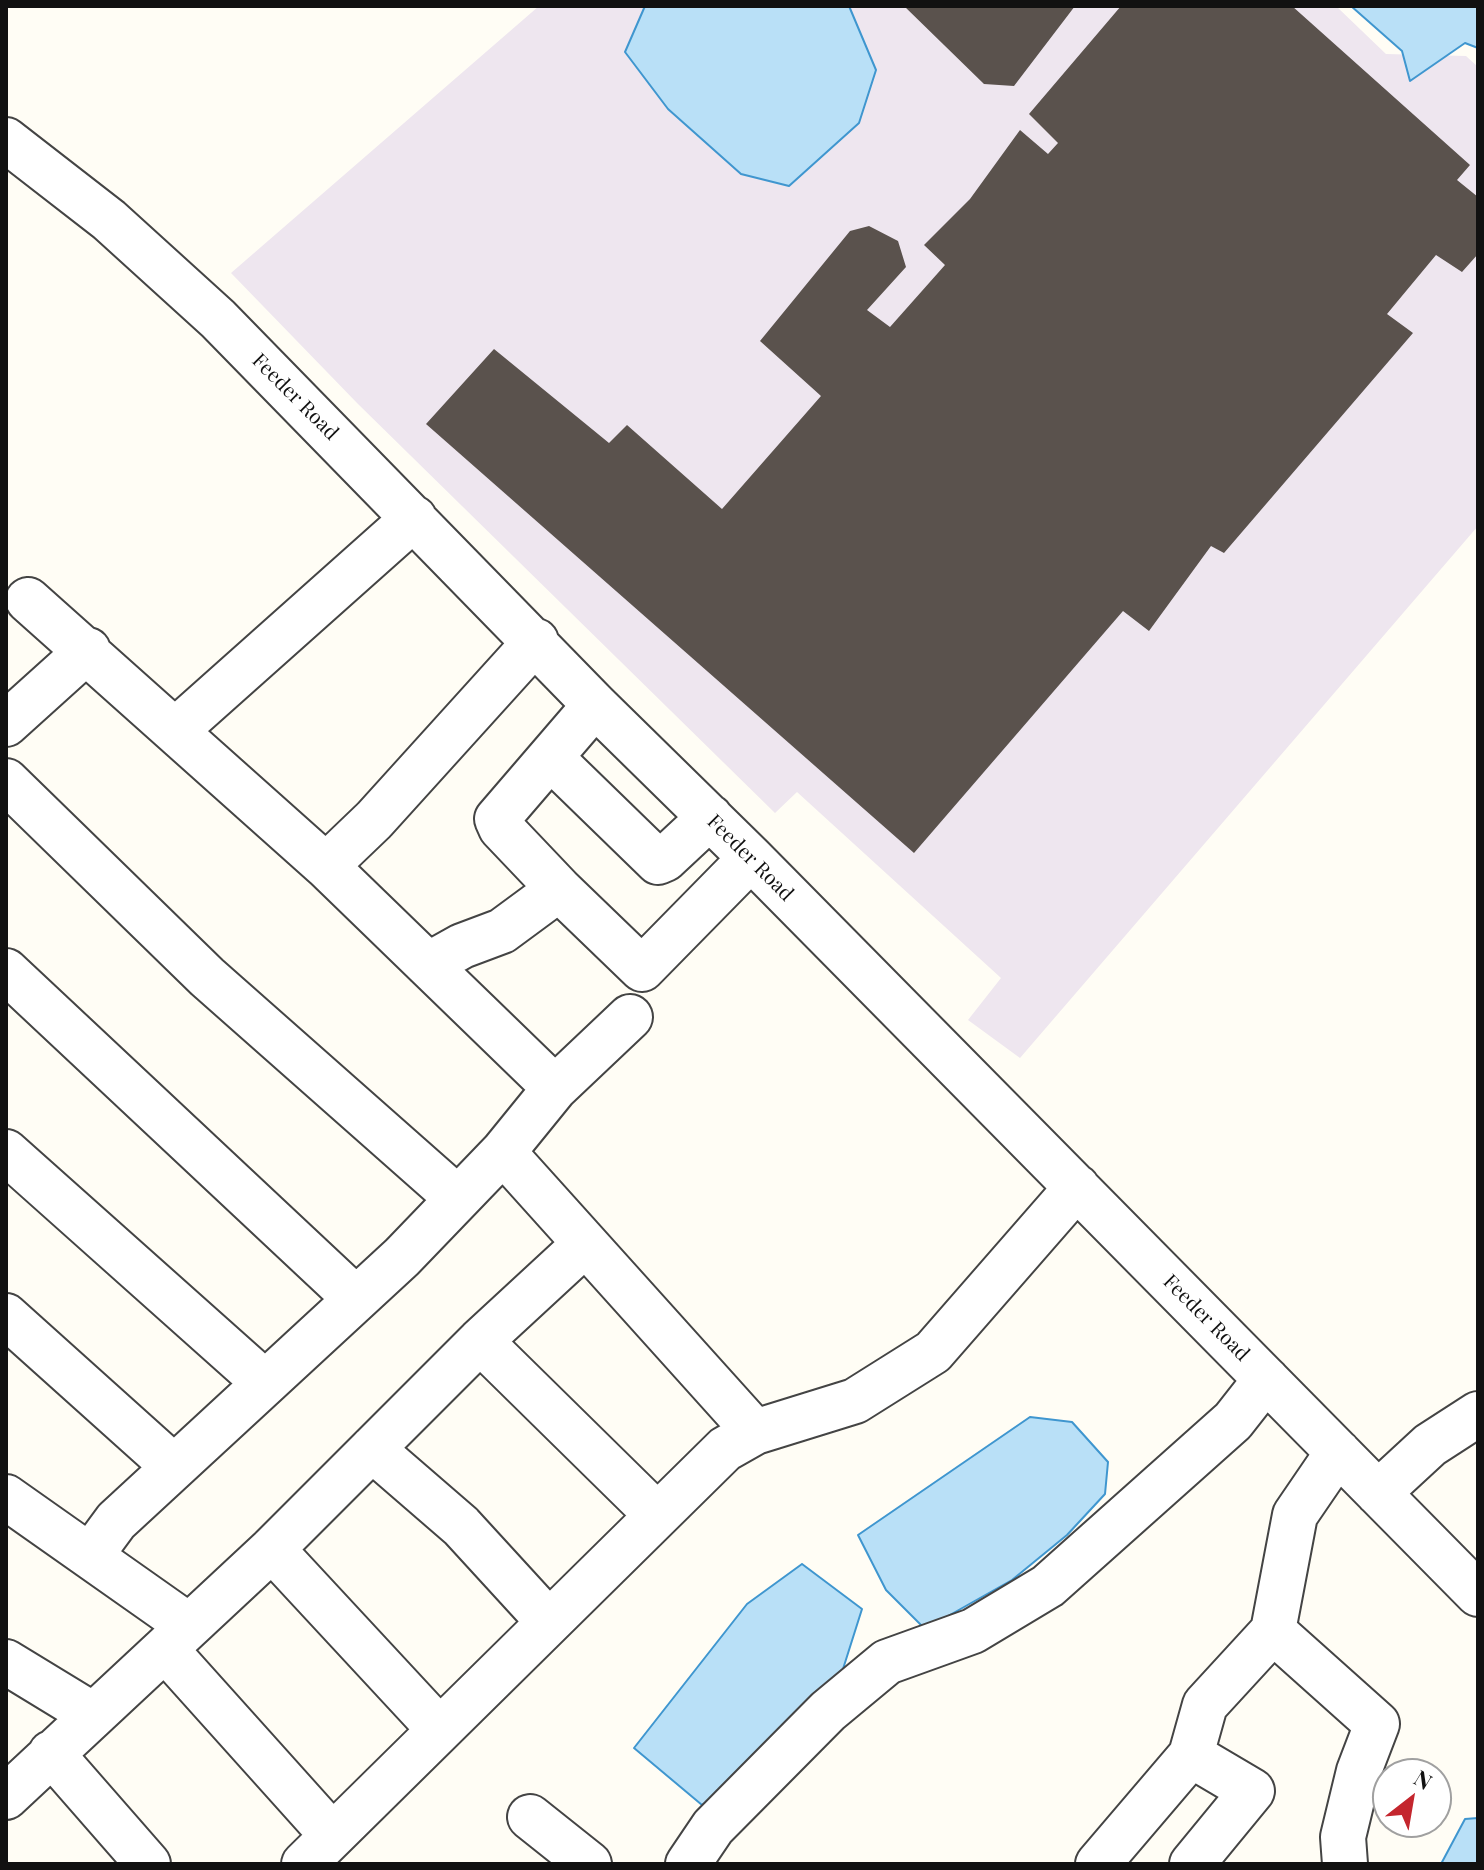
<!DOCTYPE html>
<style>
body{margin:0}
#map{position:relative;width:1484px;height:1870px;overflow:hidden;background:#fffdf5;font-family:"Playfair Display",serif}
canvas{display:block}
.frame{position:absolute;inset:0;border:8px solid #111;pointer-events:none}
.north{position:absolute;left:1372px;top:1758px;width:80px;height:80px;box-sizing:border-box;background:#fff;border:2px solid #a0a0a0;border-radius:50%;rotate:31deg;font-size:22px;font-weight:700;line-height:32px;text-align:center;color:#111}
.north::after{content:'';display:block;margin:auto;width:28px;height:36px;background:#c4262e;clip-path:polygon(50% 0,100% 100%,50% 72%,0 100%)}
</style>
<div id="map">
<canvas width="1484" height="1870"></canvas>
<div class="frame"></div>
<div class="north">N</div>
</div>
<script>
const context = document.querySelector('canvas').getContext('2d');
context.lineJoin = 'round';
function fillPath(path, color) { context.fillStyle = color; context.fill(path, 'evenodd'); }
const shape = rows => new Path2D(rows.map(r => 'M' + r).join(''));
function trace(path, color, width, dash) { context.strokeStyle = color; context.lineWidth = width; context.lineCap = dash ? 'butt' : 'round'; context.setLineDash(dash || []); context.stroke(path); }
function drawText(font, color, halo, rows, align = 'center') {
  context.font = font + ' "Playfair Display",serif'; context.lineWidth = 8; context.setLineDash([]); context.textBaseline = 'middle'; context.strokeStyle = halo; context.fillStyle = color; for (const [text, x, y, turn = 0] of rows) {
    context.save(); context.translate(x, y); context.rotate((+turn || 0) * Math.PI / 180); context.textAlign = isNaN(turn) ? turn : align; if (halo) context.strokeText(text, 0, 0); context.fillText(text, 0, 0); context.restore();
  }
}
const industrial = shape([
 [539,6,1336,6,1386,54,1466,56,1478,67,1478,526,1020,1058,968,1020,1001,978,797,792,775,813,358,404,231,273]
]);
const water = shape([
 [645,6,849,6,876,70,859,123,789,186,741,174,668,109,625,52,645,6],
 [1351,6,1478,6,1478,48,1465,43,1410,81,1402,51,1351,6],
 [1030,1417,1072,1422,1108,1462,1105,1494,1067,1535,1012,1580,925,1629,886,1590,858,1535,1030,1417],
 [802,1564,862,1609,843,1669,732,1789,702,1805,634,1748,747,1604,802,1564],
 [1478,1818,1478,1864,1441,1864,1465,1819,1478,1818]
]);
const building = shape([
 [904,6,1075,6,1014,86,984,84],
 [1121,6,1292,6,1470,165,1457,180,1478,197,1478,254,1462,272,1436,255,1387,314,1413,333,1224,553,1211,546,1149,631,1123,611,914,853,426,424,494,349,609,443,627,425,722,509,821,396,760,341,850,231,869,226,898,241,906,267,867,310,890,327,945,265,924,245,970,199,1020,130,1048,154,1058,143,1029,114]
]);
const minor = shape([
 [6,140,109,220,218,319,595,705,751,858,1478,1594],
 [28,600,326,866,555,1088],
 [595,705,497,819,501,828,559,889,642,969,751,858],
 [6,724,88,650],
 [175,731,414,518],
 [551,758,658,862,665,859,710,817],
 [6,781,207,977,457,1198],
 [326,866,374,820,536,641],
 [428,965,462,946,502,931,559,889],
 [6,971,356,1299],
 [630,1017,555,1088,503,1152,755,1432],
 [6,1152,265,1383],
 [6,1316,174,1467],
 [480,1341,656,1514],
 [372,1449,461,1526,548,1621],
 [1378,1493,1430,1445,1478,1414],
 [6,1497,189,1626],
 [272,1549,439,1729],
 [91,1555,116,1521,402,1257,503,1152],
 [1273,1631,1377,1724,1359,1771,1343,1837,1345,1864],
 [165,1649,332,1835],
 [6,1662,93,1715],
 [51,1753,148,1864],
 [1191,1755,1252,1791,1192,1864],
 [6,1797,272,1549,480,1341,585,1244],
 [530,1817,589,1864],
 [304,1864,725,1449,755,1432,855,1401,933,1352,1077,1187],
 [688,1864,713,1827,828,1711,887,1662,973,1631,1048,1586,1233,1421,1266,1379],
 [1098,1864,1191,1755,1205,1705,1273,1631,1295,1515,1338,1452]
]);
const streetNames = [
 ["Feeder Road",295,397,45],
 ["Feeder Road",750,858,45],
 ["Feeder Road",1206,1318,45]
];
fillPath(industrial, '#eee6ef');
fillPath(water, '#b9e0f7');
trace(water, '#3f96cf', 2);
fillPath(building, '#5a524d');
trace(minor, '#444', 48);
trace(minor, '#fff', 44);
drawText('20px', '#111', '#fff', streetNames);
</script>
